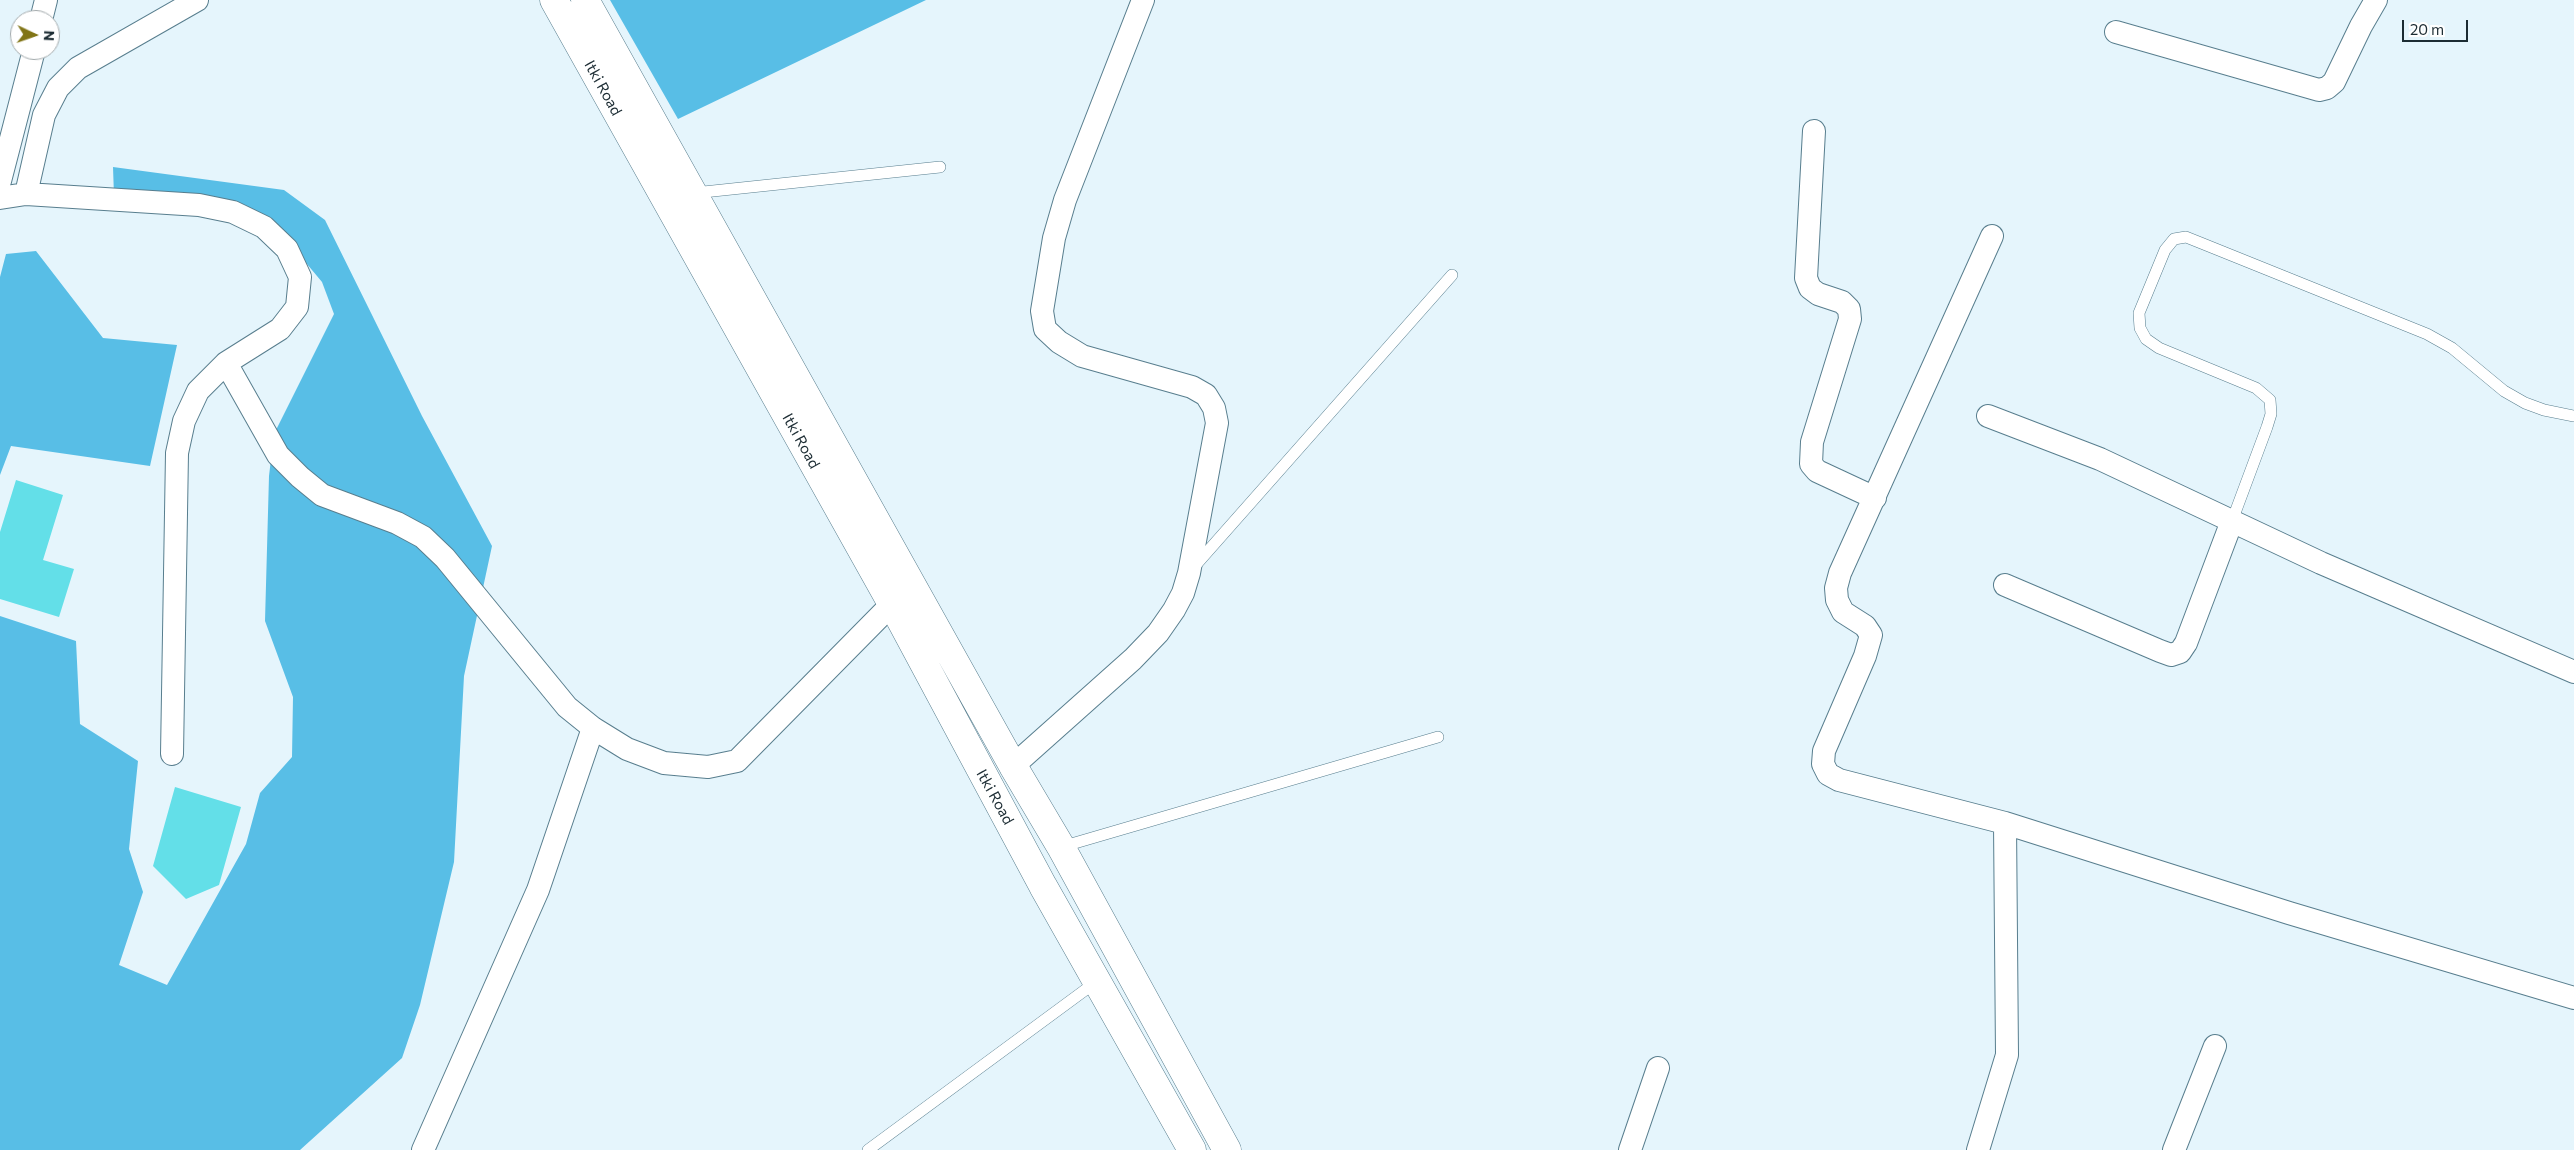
<!DOCTYPE html>
<style>
body{margin:0}
#map{position:relative;width:2574px;height:1150px;overflow:hidden;background:#e5f5fc;font-family:Commissioner,sans-serif}
canvas{display:block}
.north{position:absolute;left:10px;top:10px;width:50px;height:50px;box-sizing:border-box;background:#fff;border:1px solid #a4abad;border-radius:50%;rotate:93deg;font-size:14px;font-weight:700;line-height:20px;text-align:center;color:#1c2c33}
.north::after{content:'';display:block;margin:auto;width:18px;height:22px;background:#817517;clip-path:polygon(50% 0,100% 100%,50% 72%,0 100%)}
.scale{position:absolute;left:2402px;top:20px;width:66px;height:22px;box-sizing:border-box;border:2px solid #1c2c33;border-top:0;padding-left:6px;font-size:15px;line-height:18px;white-space:nowrap;color:#1c2c33;-webkit-text-stroke:4px #fff;paint-order:stroke}
</style>
<div id="map">
<canvas width="2574" height="1150"></canvas>
<div class="north">N</div>
<div class="scale">20 m</div>
</div>
<script>
const context = document.querySelector('canvas').getContext('2d');
context.lineJoin = 'round';
function fillPath(path, color) { context.fillStyle = color; context.fill(path, 'evenodd'); }
const shape = rows => new Path2D(rows.map(r => 'M' + r).join(''));
function trace(path, color, width, dash) { context.strokeStyle = color; context.lineWidth = width; context.lineCap = dash ? 'butt' : 'round'; context.setLineDash(dash || []); context.stroke(path); }
function drawText(font, color, halo, rows, align = 'center') {
  context.font = font + ' Commissioner,sans-serif'; context.lineWidth = 4; context.setLineDash([]); context.textBaseline = 'middle'; context.strokeStyle = halo; context.fillStyle = color; for (const [text, x, y, turn = 0] of rows) {
    context.save(); context.translate(x, y); context.rotate((+turn || 0) * Math.PI / 180); context.textAlign = isNaN(turn) ? turn : align; if (halo) context.strokeText(text, 0, 0); context.fillText(text, 0, 0); context.restore();
  }
}
const forest = shape([
 [610,0,926,0,678,119],
 [113,167,284,190,325,220,422,416,492,546,464,676,454,862,420,1005,402,1058,300,1150,0,1150,0,616,76,641,80,724,138,761,129,849,143,892,119,965,167,985,246,844,260,793,292,757,293,697,265,621,269,476,274,434,334,314,322,282,276,227,114,196],
 [36,251,103,338,177,345,150,466,11,446,0,475,0,277,6,254]
]);
const building = shape([
 [16,480,63,495,43,560,74,569,59,617,0,599,0,532],
 [175,787,241,807,219,885,186,899,153,866]
]);
const service = shape([
 [694,193,940,167],
 [2232,521,2267,427,2271,414,2270,400,2256,388,2159,348,2146,339,2140,328,2139,313,2165,250,2174,239,2186,237,2201,243,2427,334,2452,348,2504,391,2525,403,2544,410,2574,416],
 [1193,568,1452,275],
 [1061,847,1438,737],
 [868,1150,1096,982]
]);
const minor = shape([
 [41,20,46,0],
 [2116,32,2319,90,2327,88,2334,82,2361,26,2376,0],
 [1814,131,1806,278,1810,288,1818,294,1842,302,1849,309,1850,319,1812,442,1811,464,1817,471,1875,498],
 [0,181,34,50],
 [26,194,44,115,58,88,78,68,197,0],
 [0,198,26,194,199,205,233,212,264,227,287,249,300,277,297,307,280,329,226,363,198,391,184,421,177,453,172,754],
 [1992,236,1840,573,1836,588,1837,600,1843,612,1865,626,1871,635,1865,656,1824,751,1823,764,1828,774,1839,780,2005,823,2289,913,2574,998],
 [226,363,278,455,300,477,322,495,397,523,423,537,445,558,567,707,593,728,627,749,664,763,708,767,737,761,892,604],
 [1988,416,2100,459,2321,563,2574,672],
 [2005,585,2160,651,2171,655,2180,652,2186,643,2232,521],
 [1013,766,1133,659,1158,633,1174,610,1183,593,1189,573,1217,423,1214,408,1206,395,1192,387,1082,356,1059,342,1045,329,1042,311,1054,238,1065,200,1143,0],
 [423,1150,538,890,593,728],
 [1630,1150,1658,1068],
 [1978,1150,2007,1055,2005,823],
 [2174,1150,2215,1046]
]);
const secondary = shape([
 [554,0,892,604,1043,886,1192,1150],
 [585,0,1013,766,1061,847,1227,1150]
]);
const streetNames = [
 ["Itki Road",603,88,61],
 ["Itki Road",801,441,61],
 ["Itki Road",995,797,61]
];
fillPath(forest, '#58bee6');
fillPath(building, '#63dfe8');
trace(service, '#587e8e', 12);
trace(minor, '#587e8e', 24);
trace(secondary, '#587e8e', 29);
trace(service, '#fff', 11);
trace(minor, '#fff', 22);
trace(secondary, '#fff', 28);
drawText('15px', '#1c2c33', '#fff', streetNames);
</script>
